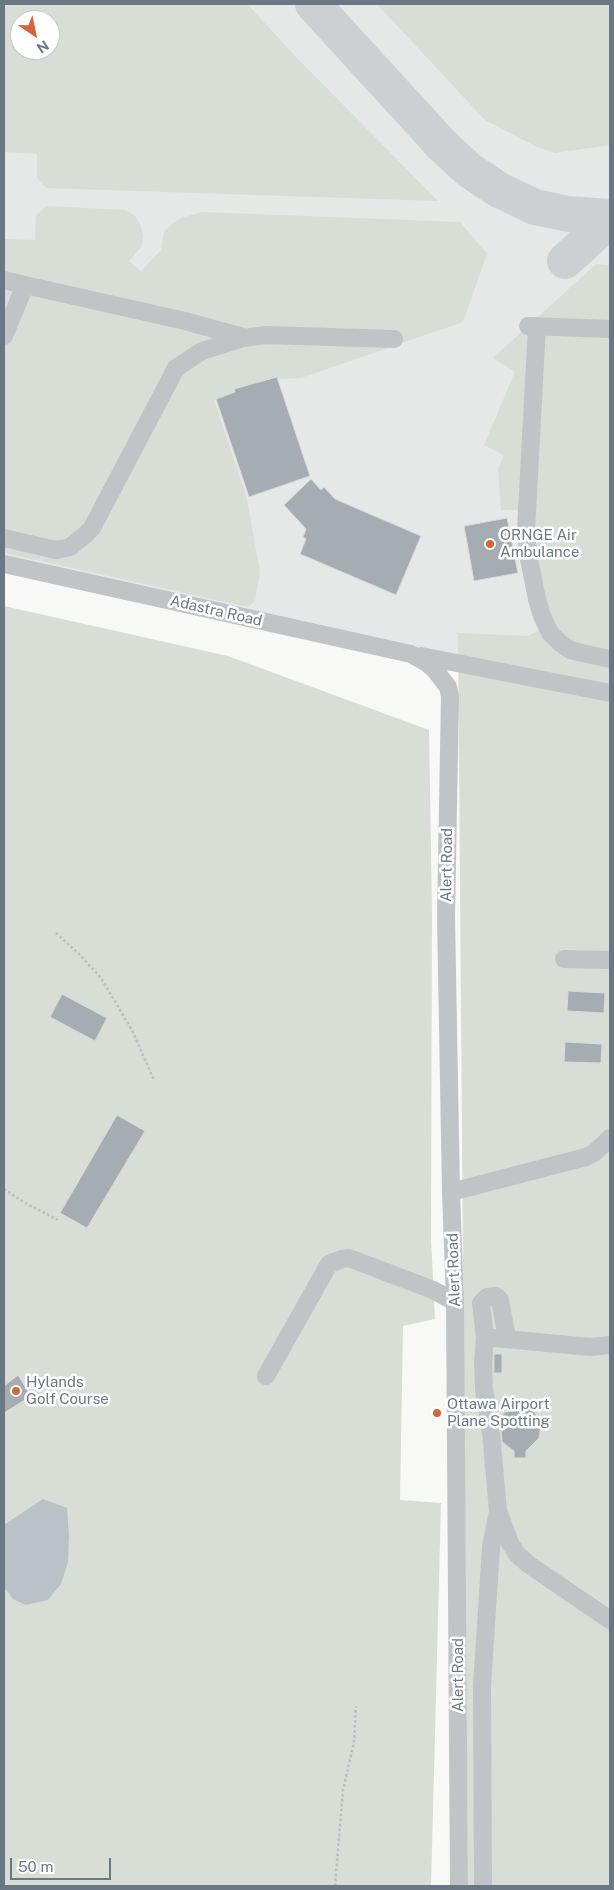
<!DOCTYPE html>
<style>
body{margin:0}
#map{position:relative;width:614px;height:1890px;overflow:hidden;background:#f8f8f6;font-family:"Public Sans",sans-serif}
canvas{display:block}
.frame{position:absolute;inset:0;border:5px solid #6a7885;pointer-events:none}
.north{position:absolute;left:10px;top:10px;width:50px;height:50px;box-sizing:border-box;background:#fff;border:1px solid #c3c9ce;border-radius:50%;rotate:146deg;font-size:14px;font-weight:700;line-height:20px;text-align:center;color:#6a7885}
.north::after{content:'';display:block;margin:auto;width:18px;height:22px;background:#d4663b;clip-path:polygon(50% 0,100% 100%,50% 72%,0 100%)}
.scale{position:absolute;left:10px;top:1858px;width:101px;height:22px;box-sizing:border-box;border:2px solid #6a7885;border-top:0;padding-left:6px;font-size:15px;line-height:18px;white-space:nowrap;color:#6a7885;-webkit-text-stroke:4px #fff;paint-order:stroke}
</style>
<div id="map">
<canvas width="614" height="1890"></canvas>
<div class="frame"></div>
<div class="north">N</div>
<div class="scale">50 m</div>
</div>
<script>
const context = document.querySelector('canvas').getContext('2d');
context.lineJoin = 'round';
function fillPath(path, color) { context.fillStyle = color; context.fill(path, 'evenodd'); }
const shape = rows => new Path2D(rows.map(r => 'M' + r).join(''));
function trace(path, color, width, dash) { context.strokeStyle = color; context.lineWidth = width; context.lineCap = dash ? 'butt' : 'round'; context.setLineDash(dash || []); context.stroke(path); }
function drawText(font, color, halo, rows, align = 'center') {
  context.font = font + ' "Public Sans",sans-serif'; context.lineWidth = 5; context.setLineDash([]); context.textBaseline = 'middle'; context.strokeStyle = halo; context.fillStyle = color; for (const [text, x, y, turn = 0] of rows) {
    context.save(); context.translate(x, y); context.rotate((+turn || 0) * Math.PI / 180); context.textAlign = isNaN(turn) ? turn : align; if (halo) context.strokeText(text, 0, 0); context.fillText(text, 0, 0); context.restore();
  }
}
const built = shape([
 [4,4,610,4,610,1886,468,662,4,557],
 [20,20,50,20,50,50,20,50]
]);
const green = shape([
 [4,4,247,4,296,57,438,201,46,188,37,178,37,154,4,152],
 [20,20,50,20,50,50,20,50],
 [377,4,610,4,610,145,555,153,535,146,485,120],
 [46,206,126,210,135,216,140,224,143,235,142,246,129,261,141,271,161,250,164,232,173,223,184,217,202,212,460,222,487,254,463,322,301,378,278,379,214,400,247,499,260,572,255,601,248,607,4,553,4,239,35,240,36,216],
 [596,264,610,265,610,1886,468,1886,458,633,528,636,550,625,533,542,517,510,501,510,498,469,504,455,484,445,515,372,493,358],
 [4,606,228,656,429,730,432,913,431,1239,435,1319,403,1326,400,1500,441,1503,431,1886,4,1886]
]);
const water = shape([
 [43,1499,67,1508,69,1536,68,1562,61,1584,48,1600,26,1605,13,1599,4,1587,4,1525]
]);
const taxiway = shape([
 [313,4,442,145,469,170,499,190,535,207,568,214,610,217],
 [565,261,610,220]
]);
const building = shape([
 [277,377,310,476,249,497,216,399,235,392,234,389,277,377],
 [311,479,321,490,324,487,335,499,421,536,396,595,300,554,306,539,303,537,306,529,284,505,311,479],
 [507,518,518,573,474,581,464,526,507,518],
 [568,991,605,993,604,1013,567,1011,568,991],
 [62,994,107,1018,95,1041,50,1017,62,994],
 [565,1042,602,1044,601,1063,564,1062,565,1042],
 [117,1115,145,1131,87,1228,60,1213,117,1115],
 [494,1354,502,1354,502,1373,494,1373,494,1354],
 [18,1375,31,1396,4,1413,4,1386,18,1375],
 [516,1407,530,1409,535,1413,541,1425,539,1438,526,1451,526,1458,514,1458,514,1451,502,1442,500,1419,504,1413,516,1407]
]);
const path = shape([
 [56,933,79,954,101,978,132,1030,154,1080],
 [4,1189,27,1204,58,1220],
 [335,1886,343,1790,354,1742,356,1706]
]);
const minor = shape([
 [4,280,25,285,4,336],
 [25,285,185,321,243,337],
 [528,326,610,329],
 [537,326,526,530,528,554,537,599,542,616,550,633,560,643,570,650,582,653,610,659],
 [4,538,56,550,70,547,85,535,92,528,176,368,202,351,244,338,266,335,394,339],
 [4,564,411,654,427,663,435,670,448,687,450,696,446,916,451,1192,455,1302,459,1886],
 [421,656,610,693],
 [564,959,610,960],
 [451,1192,586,1157,594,1153,610,1138],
 [495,1338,590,1347,610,1345],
 [507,1338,500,1300,496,1296,487,1297,481,1303,485,1338,483,1364,484,1389,491,1433,498,1511,510,1543,517,1554,528,1564,610,1620],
 [266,1376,329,1264,342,1259,349,1258,433,1290,455,1302],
 [483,1886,482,1686,491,1547,498,1511]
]);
const markers = [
 [490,544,5,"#d4663b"],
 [16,1391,5,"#d4663b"],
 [437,1413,5,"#d4663b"]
];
const poiNames = [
 ["ORNGE Air",500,535],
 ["Ambulance",500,552],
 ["Hylands",26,1382],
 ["Golf Course",26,1399],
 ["Ottawa Airport",447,1404],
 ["Plane Spotting",447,1421]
];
const streetNames = [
 ["Adastra Road",216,611,13],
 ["Alert Road",447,865,-89],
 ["Alert Road",454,1270,-92],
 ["Alert Road",458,1675,-90]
];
fillPath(built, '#e6e7e7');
fillPath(green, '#d8ddd6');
fillPath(water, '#b9c2c7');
trace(taxiway, '#cdd0d2', 36);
fillPath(building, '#a5adb3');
trace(building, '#dadad9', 1);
trace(path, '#babdbf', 2.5, [2.5, 2.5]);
trace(minor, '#c0c4c7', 18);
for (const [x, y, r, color] of markers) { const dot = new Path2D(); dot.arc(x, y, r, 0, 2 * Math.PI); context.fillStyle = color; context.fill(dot); trace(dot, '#fff', 2); }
drawText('15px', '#6a7885', '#fff', poiNames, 'left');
drawText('15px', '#6a7885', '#fff', streetNames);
</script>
